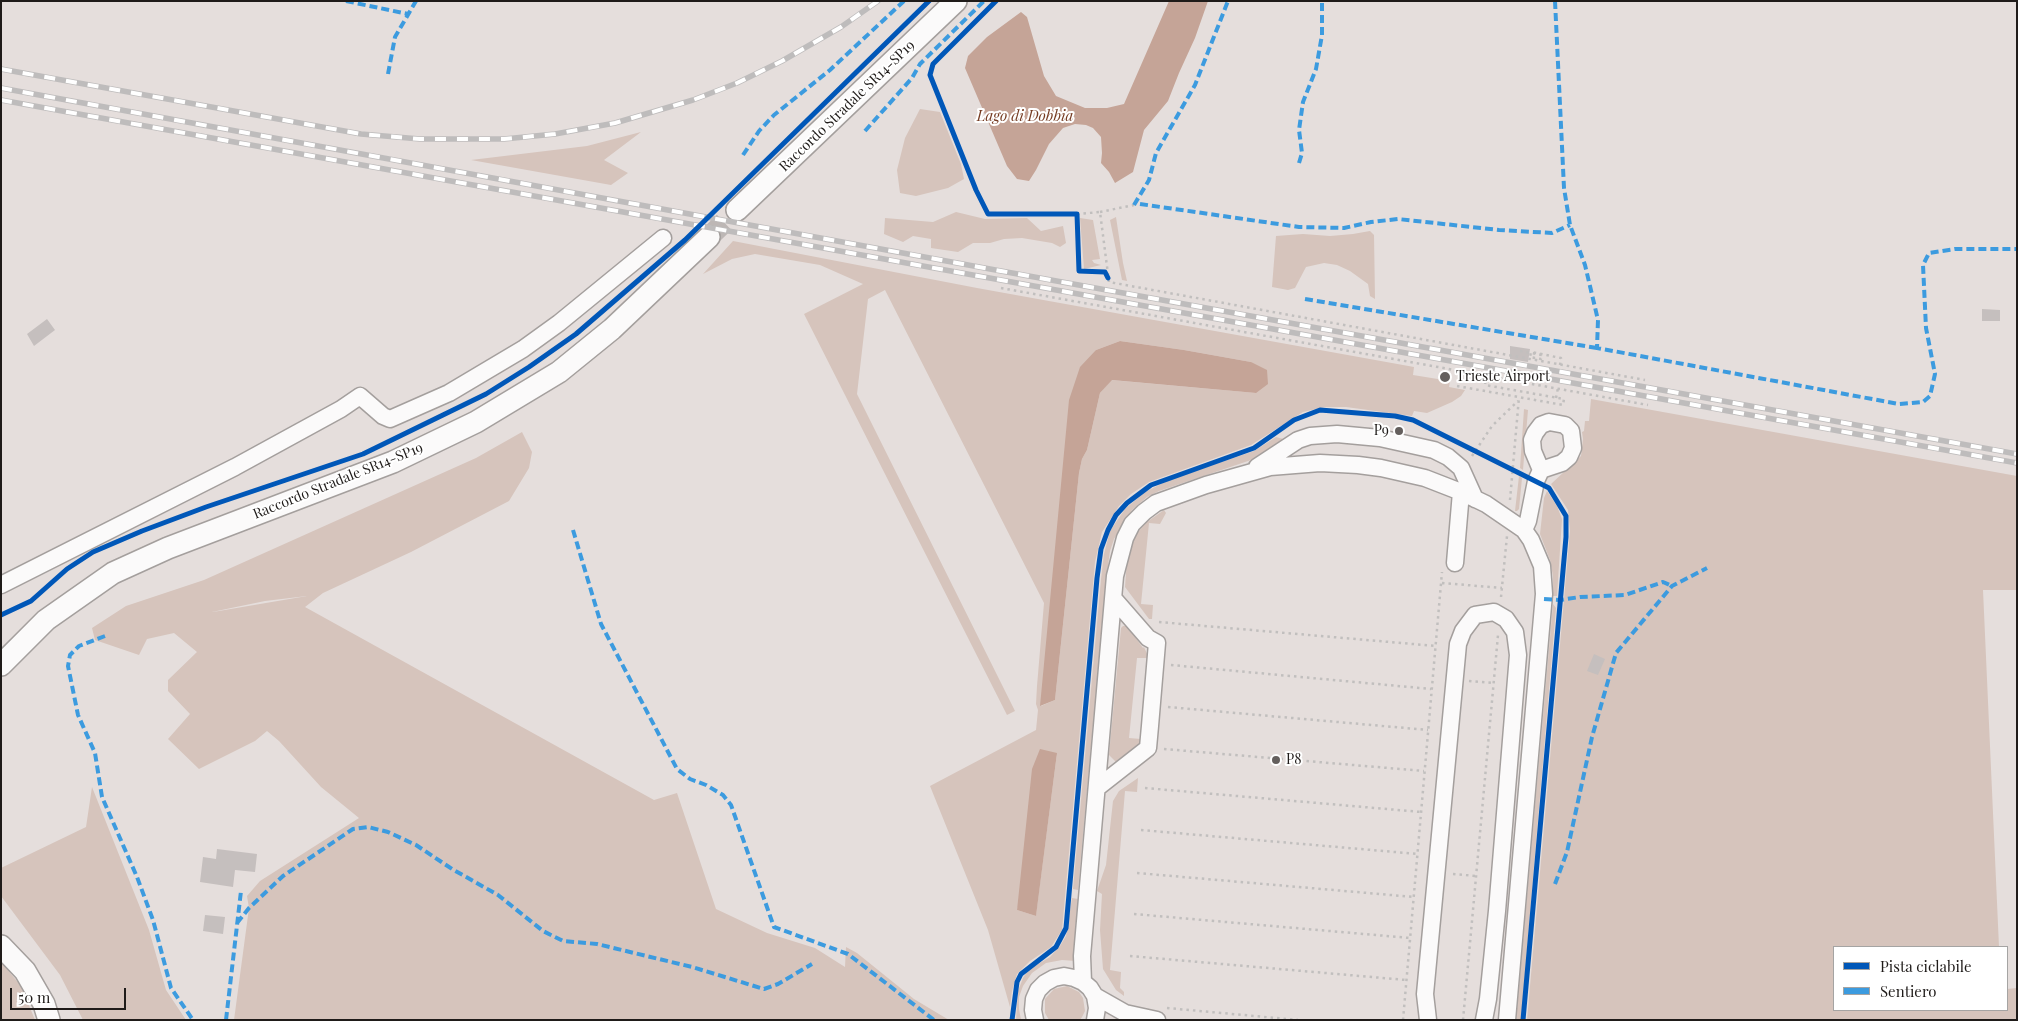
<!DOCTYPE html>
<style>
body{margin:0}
#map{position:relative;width:2018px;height:1021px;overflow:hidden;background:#e5dedc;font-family:"Playfair Display",serif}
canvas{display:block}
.frame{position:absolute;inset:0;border:2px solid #1f1b19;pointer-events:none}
.legend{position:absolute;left:1833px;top:946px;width:175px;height:65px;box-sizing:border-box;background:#fff;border:1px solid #a5a4a3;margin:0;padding:6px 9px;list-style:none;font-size:15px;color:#1f1b19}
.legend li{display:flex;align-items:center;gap:10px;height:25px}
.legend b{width:25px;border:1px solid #a5a4a3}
.scale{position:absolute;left:10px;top:988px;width:116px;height:22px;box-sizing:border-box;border:2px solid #1f1b19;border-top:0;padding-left:6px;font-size:15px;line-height:18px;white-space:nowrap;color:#1f1b19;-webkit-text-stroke:4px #fff;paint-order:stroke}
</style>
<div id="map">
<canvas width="2018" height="1021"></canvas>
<div class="frame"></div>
<ul class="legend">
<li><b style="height:6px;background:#0057b8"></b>Pista ciclabile</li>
<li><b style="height:6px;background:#3c9bdf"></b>Sentiero</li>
</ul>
<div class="scale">50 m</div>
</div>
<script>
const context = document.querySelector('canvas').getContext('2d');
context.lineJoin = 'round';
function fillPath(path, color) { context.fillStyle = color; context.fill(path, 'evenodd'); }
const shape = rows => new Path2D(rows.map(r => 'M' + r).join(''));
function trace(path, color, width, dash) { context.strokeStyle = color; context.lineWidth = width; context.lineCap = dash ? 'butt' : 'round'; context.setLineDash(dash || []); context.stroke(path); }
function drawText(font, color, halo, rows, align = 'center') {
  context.font = font + ' "Playfair Display",serif'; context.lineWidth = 4; context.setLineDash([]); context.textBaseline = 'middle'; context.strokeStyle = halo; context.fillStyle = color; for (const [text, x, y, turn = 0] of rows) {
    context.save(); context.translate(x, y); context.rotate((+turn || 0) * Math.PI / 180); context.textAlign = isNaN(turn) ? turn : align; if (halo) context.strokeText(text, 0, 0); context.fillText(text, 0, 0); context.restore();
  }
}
const green = shape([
 [920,109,940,112,961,164,964,179,948,188,916,196,900,193,897,170,905,138],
 [641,132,604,160,628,173,611,185,471,160,587,146],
 [956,212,985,219,1027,218,1041,231,1063,226,1066,243,1060,247,1052,243,1022,238,1004,239,990,243,973,243,958,252,931,248,931,239,913,236,903,242,884,234,885,218,933,222],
 [1116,217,1123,263,1127,281,1122,280,1110,220],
 [1080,218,1093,220,1100,259,1092,260,1094,263,1101,265,1084,269],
 [1370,231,1374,235,1375,299,1370,296,1368,284,1350,271,1337,265,1324,263,1306,267,1295,288,1288,290,1272,287,1276,236,1303,234,1330,236,1353,234],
 [733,241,977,288,1414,367,1413,375,1450,381,1449,387,1465,390,1461,396,1452,402,1427,413,1414,411,1412,416,1346,407,1325,407,1303,412,1251,445,1149,482,1131,494,1119,506,1102,532,1095,562,1062,930,1051,947,1030,961,1017,974,1012,991,1010,1007,988,930,930,786,1036,730,1038,710,1036,704,1037,686,1044,603,885,290,868,299,857,394,1015,711,1007,715,804,314,863,284,820,265,755,254,732,259,703,274],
 [1120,341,1184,350,1251,362,1256,393,1111,380,1100,393,1087,450,1082,459,1079,473,1055,700,1041,706,1096,350],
 [1057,753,1036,915,1036,916,1017,910],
 [1591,399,2017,476,2017,590,1983,590,1999,947,1834,947,1834,1010,2007,1010,2007,989,2017,988,2017,1020,1527,1020,1570,531,1568,510,1551,484,1581,456,1583,439,1582,432,1584,431,1585,421,1589,421],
 [1524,409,1528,410,1523,470,1520,468],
 [522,432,532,452,529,468,509,501,411,552,323,593,305,607,654,800,677,793,716,909,767,933,815,948,845,967,846,947,857,953,914,999,949,1020,234,1020,249,908,247,896,260,881,359,818,321,787,279,741,267,731,255,741,199,769,168,739,190,714,168,691,168,680,197,652,174,633,147,639,139,655,95,640,92,628,126,606,204,580,476,458],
 [307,596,213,612,212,612,265,601],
 [1276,437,1287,440,1254,459,1159,491,1147,497,1132,510,1114,539,1110,551,1106,580,1078,890,1073,889,1101,579,1104,554,1110,531,1125,509,1145,492,1169,480,1254,451],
 [1519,476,1522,478,1519,509,1517,511,1515,511],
 [1547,491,1557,506,1562,519,1557,596,1553,596,1553,576,1550,560,1540,534,1544,498],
 [1164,510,1166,513,1160,524,1149,523,1141,604,1153,605,1152,619,1149,619,1125,587,1127,559,1130,546,1137,533,1147,522],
 [1553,604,1556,608,1521,1020,1516,1020],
 [1123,626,1127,626,1143,648,1144,647,1149,658,1137,658,1129,738,1141,739,1141,741,1138,746,1117,763,1109,755,1121,628],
 [1138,778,1137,792,1125,791,1110,970,1121,972,1120,988,1124,992,1124,996,1116,990,1103,969,1100,930,1102,894,1097,891,1106,865,1113,801,1119,791],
 [92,787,149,930,166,990,186,1020,83,1020,60,975,1,896,1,868,86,827],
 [1072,898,1078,899,1075,932,1076,961,1062,960,1046,963,1032,973,1023,986,1019,997,1019,1009,1021,1020,1016,1020,1018,991,1023,978,1028,970,1050,957,1060,946,1066,936],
 [1,962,21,986,35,1020,1,1020],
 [1067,986,1079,992,1083,998,1085,1011,1082,1017,1080,1020,1049,1020,1045,1013,1045,999,1054,989]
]);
const water = shape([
 [1169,1,1208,1,1195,38,1179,73,1168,101,1144,130,1133,172,1115,183,1109,172,1101,163,1102,153,1101,137,1093,128,1086,125,1075,124,1063,128,1049,144,1036,170,1029,181,1017,179,1007,166,965,68,968,56,987,37,1021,12,1027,17,1044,76,1056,96,1085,108,1107,108,1124,104],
 [1120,341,1184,350,1251,362,1267,370,1268,384,1256,393,1112,380,1100,393,1087,450,1082,459,1079,473,1055,700,1040,706,1069,400,1080,367,1096,350],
 [1040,749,1057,753,1036,916,1017,910,1032,769]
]);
const building = shape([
 [1982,309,2000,310,2000,321,1982,321],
 [47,319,55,330,34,346,27,334],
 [1510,346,1530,349,1528,362,1510,359],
 [1594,654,1605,659,1598,675,1587,671],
 [217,849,257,854,255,872,235,870,233,887,200,882,203,857,216,859],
 [205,915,225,917,223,934,203,931]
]);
const majorTunnel = shape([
 [709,237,737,210]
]);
const path = shape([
 [1100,212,1134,205],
 [1077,214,1100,212,1109,282,1645,380],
 [1001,288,1648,405],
 [1520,351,1542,355,1541,359,1530,357,1531,352,1561,358,1560,365],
 [1457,386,1563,405,1564,399,1485,385,1486,376],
 [1556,398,1558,388],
 [1472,456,1492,426,1518,401],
 [1510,500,1519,397],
 [1442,583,1502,588],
 [1501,597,1507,536],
 [1159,622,1436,646],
 [1171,665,1431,689],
 [1469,681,1493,683],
 [1168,707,1428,730],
 [1164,749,1424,771],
 [1145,788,1421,812],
 [1141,830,1418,854],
 [1137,873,1414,897],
 [1453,874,1476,876],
 [1134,914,1410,938],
 [1130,956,1406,980],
 [1167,1008,1298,1020],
 [1403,1020,1442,572],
 [1463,1020,1498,635]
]);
const minor = shape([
 [1257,467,1298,440,1310,436,1337,434,1380,438,1434,450,1448,457,1461,468,1475,499],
 [1524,530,1528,521,1536,481,1541,470,1562,463,1569,457,1573,448,1571,431,1565,425,1549,422,1541,425,1535,433,1532,440,1533,451,1541,470],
 [1455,563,1461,492],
 [1,585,235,467,341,409,360,396,383,416,390,419,449,393,523,349,559,323,663,238],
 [1097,788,1148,748,1150,726,1157,643,1148,638,1114,599],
 [1083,982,1082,956,1115,576,1125,538,1132,524,1144,512,1156,503,1206,485,1270,467,1320,463,1358,465,1381,468,1425,478,1461,492,1486,504,1524,530,1531,540,1542,566,1544,594,1507,1020],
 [1095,996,1125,1013,1157,1020],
 [1035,1020,1033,1010,1034,999,1038,990,1045,983,1054,978,1064,976,1074,978,1083,982,1090,988,1095,996,1097,1008,1095,1020],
 [1428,1020,1425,994,1458,644,1463,631,1475,615,1494,612,1506,619,1515,632,1518,655,1497,911,1488,999,1484,1020]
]);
const major = shape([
 [737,210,956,1],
 [1,665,46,620,113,573,168,548,393,462,476,422,559,372,612,329,709,237],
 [1,946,25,971,44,1004,49,1020]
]);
const rail = shape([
 [1,69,361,134,420,139,504,139,555,134,615,123,693,100,737,83,782,61,841,27,878,1],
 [1,88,1001,271,2017,454],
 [1,100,2017,463]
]);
const quiet = shape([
 [346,1,408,14],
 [1555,1,1564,188,1570,225,1585,265,1598,320,1597,348,1899,404,1923,402,1930,396,1935,374,1926,328,1923,265,1929,253,1955,249,2017,249],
 [388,74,395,37,416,1],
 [865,131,912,78,920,64,984,1],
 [743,155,759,131,774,115,830,70,904,1],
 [1299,163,1302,153,1299,130,1303,102,1316,69,1322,35,1322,1],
 [1140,204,1299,227,1344,228,1371,222,1398,219,1499,230,1552,233,1570,225],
 [1134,205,1149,180,1156,153,1195,85,1228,1],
 [1305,299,1597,348],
 [573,530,601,624,677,769,690,779,706,785,723,795,731,805,774,927,848,954,934,1020],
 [1544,599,1560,600,1580,597,1625,595,1663,582,1672,586],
 [105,636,79,646,70,655,68,666,78,715,95,753,102,797,137,877,153,920,171,988,193,1020],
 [1555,884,1567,852,1592,737,1616,653,1672,586,1707,568],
 [237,923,249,908,283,876,353,829,368,827,388,832,416,845,452,869,498,895,543,931,563,941,597,944,692,967,764,989,778,984,812,964],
 [226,1020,241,891]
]);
const cycleway = shape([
 [996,1,933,64,930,75,976,190,988,214,1077,214,1079,271,1105,272,1108,278],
 [1,615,31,601,67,569,93,552,142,531,206,507,363,454,486,394,529,367,576,334,685,240,929,1],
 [1012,1020,1017,982,1021,974,1056,947,1066,928,1097,578,1101,549,1108,530,1116,515,1127,503,1151,485,1254,448,1294,420,1320,410,1395,416,1413,420,1549,488,1566,516,1566,537,1523,1020]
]);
const markers = [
 [1445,377,6,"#645f5d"],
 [1399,431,5,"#645f5d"],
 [1276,760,5,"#645f5d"]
];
const streetNames = [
 ["Raccordo Stradale SR14-SP19",847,106,-44],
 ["Raccordo Stradale SR14-SP19",338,481,-22]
];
const poiNames = [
 ["Trieste Airport",1456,377],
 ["P9",1389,431,"right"],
 ["P8",1286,760]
];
const waterNames = [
 ["Lago di Dobbia",1025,116]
];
fillPath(green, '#d6c4bc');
fillPath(water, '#c5a497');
fillPath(building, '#c5bfbe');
trace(majorTunnel, '#bdb7b5', 21, [21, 11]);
trace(minor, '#a49f9d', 19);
trace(major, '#a49f9d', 24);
trace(path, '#c1bfbe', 2.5, [2.5, 4]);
trace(minor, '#fbfafa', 16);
trace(major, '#fbfafa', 21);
trace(rail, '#bebcbc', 5.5);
trace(rail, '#fff', 4, [11]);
trace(quiet, '#3c9bdf', 4, [8, 4]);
trace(cycleway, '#0057b8', 5);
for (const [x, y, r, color] of markers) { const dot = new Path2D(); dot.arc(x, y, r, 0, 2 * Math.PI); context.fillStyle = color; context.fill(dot); trace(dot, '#fff', 2); }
drawText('14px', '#1f1b19', '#fff', streetNames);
drawText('14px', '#1f1b19', '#fff', poiNames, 'left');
drawText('italic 15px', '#763c23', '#fff', waterNames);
</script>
